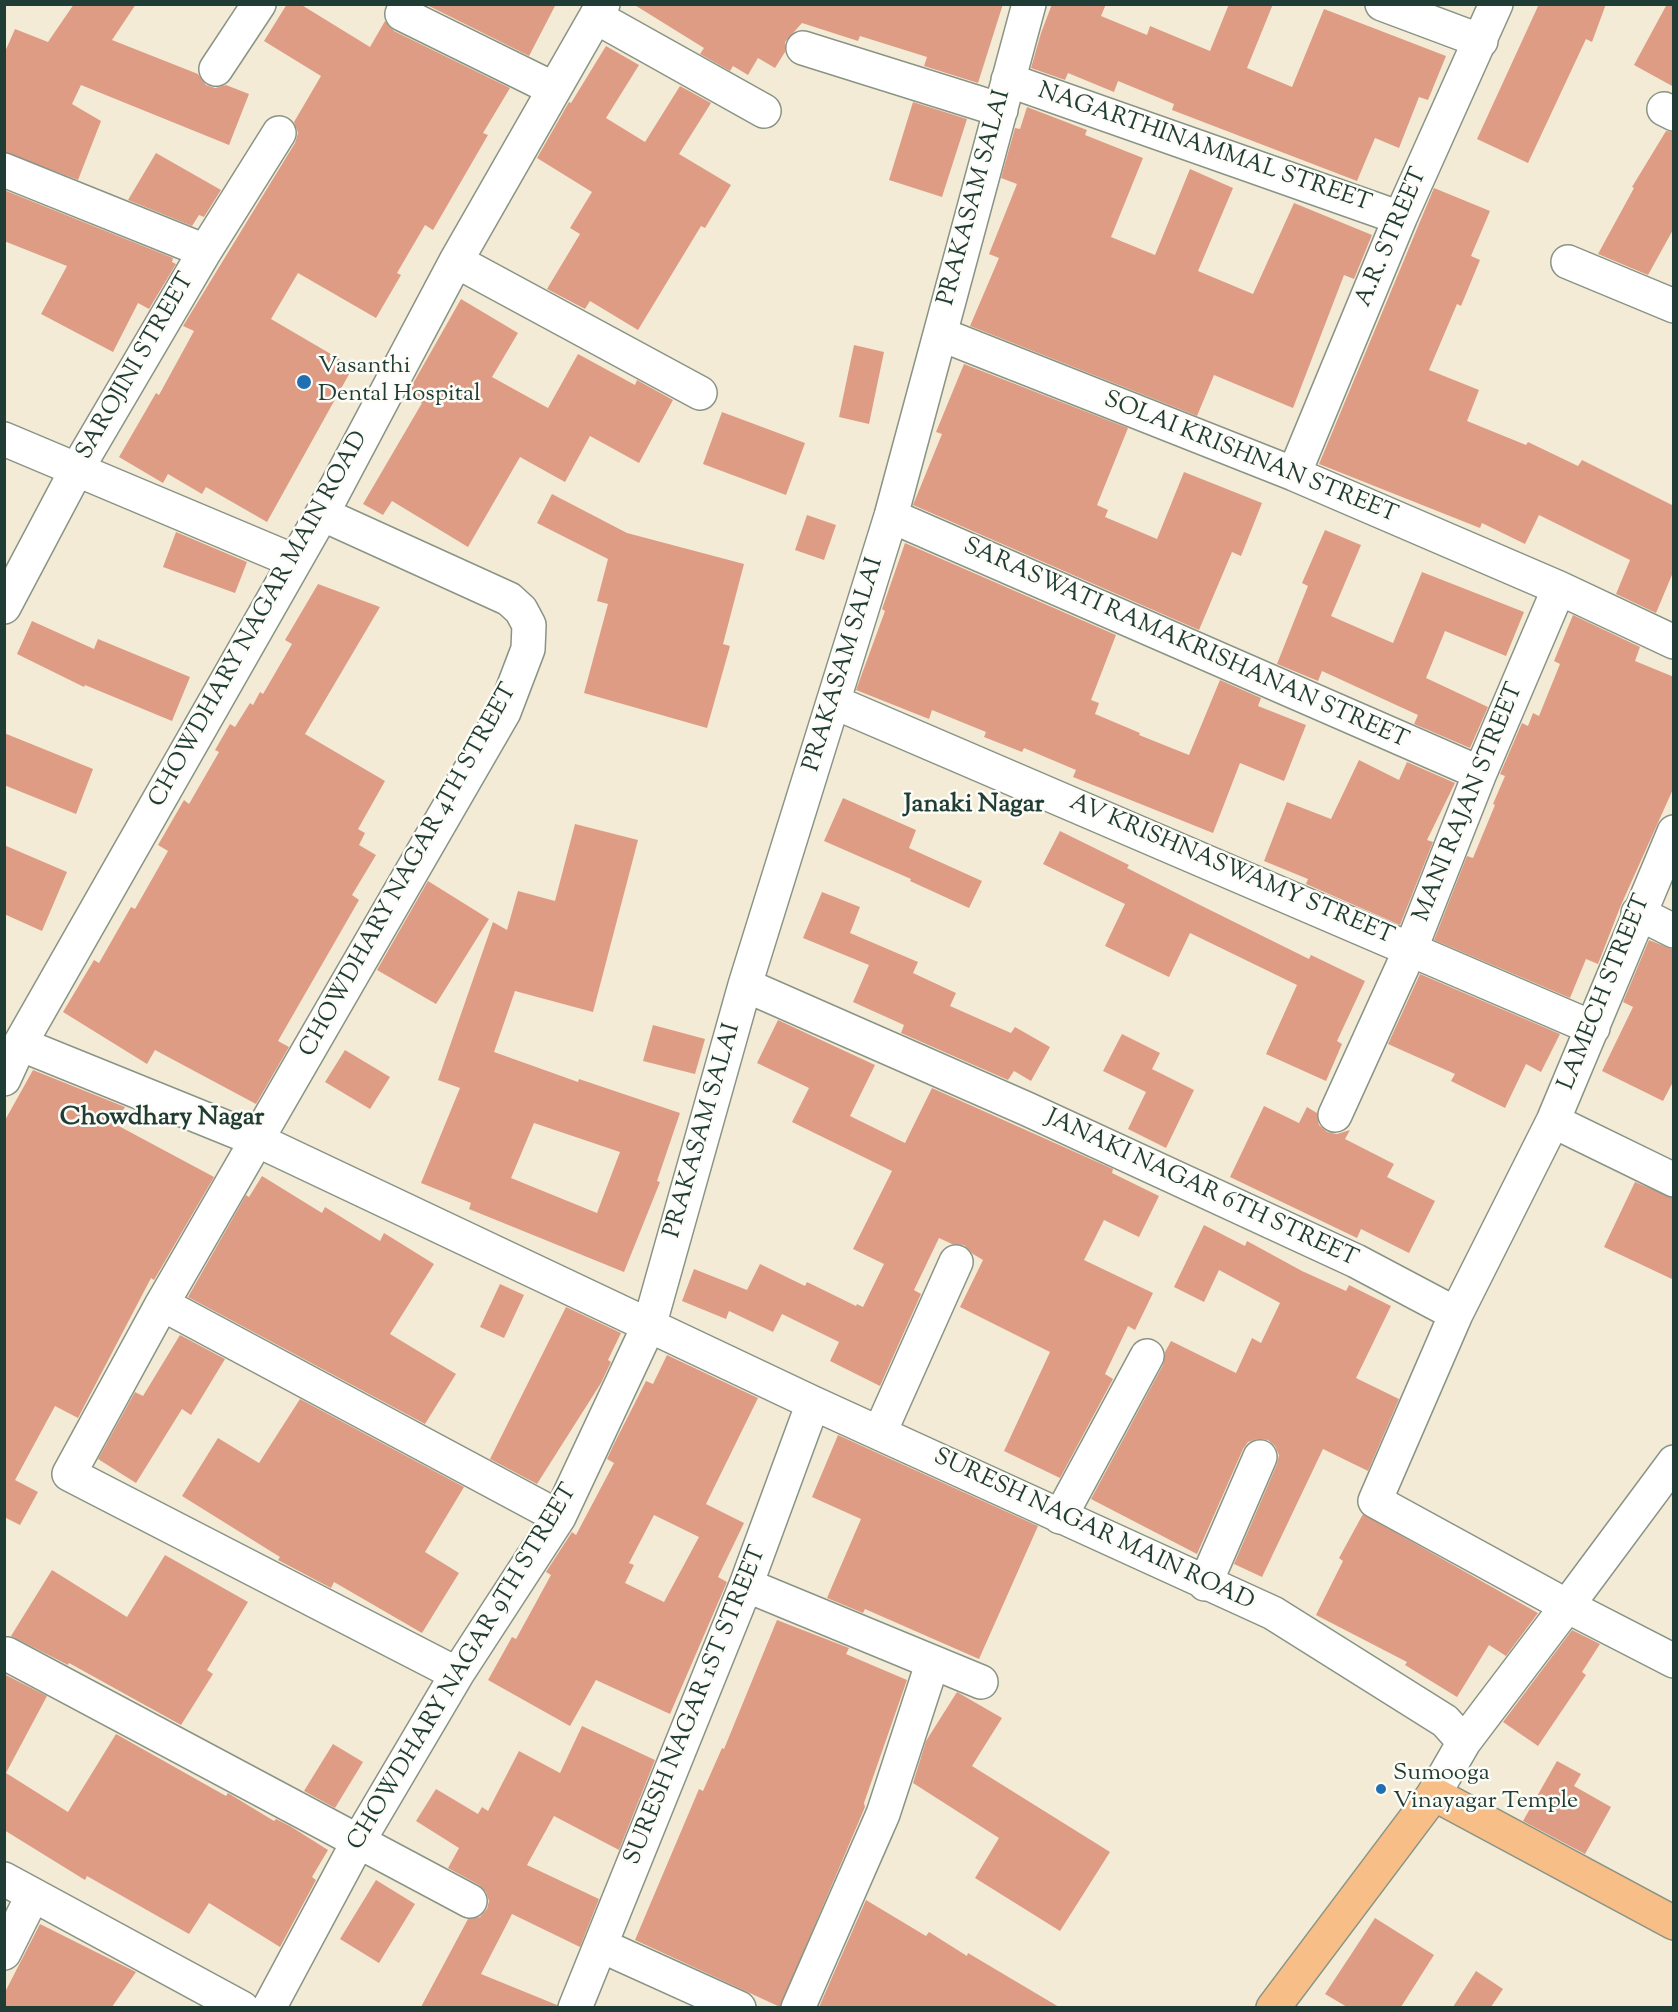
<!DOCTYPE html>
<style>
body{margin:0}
#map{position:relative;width:1678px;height:2012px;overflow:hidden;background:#f3ebd6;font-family:"Sorts Mill Goudy",serif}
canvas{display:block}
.frame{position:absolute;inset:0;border:6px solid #1f3d34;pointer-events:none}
</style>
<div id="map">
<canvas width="1678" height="2012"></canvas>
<div class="frame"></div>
</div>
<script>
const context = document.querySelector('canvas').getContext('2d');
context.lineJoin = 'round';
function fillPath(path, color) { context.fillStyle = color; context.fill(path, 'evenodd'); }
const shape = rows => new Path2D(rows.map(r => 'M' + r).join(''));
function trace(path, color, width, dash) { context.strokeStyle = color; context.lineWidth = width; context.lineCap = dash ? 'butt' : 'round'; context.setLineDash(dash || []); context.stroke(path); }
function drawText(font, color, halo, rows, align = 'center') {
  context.font = font + ' "Sorts Mill Goudy",serif'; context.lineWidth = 5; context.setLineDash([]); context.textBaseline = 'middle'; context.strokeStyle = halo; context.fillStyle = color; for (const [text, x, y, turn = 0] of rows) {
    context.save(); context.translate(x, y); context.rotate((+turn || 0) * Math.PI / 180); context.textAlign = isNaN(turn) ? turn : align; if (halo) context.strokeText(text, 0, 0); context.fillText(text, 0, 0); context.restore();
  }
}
const building = shape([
 [74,4,136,4,112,40,198,74,206,85,215,88,226,85,249,94,229,145,81,85,72,104,101,121,78,180,4,152,4,54,15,29,48,42],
 [287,4,300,4,370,47,385,21,394,31,510,88,483,133,488,135,433,230,425,225,397,273,401,275,376,318,298,273,271,319,353,367,267,522,206,487,202,494,168,474,163,483,119,457,156,393,159,395,194,331,183,326,295,143,298,133,294,122,321,76,264,41],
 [425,4,556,4,529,56],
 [633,4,1003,4,978,83,924,66,927,57,860,36,858,41,802,23,785,42,785,52,775,68,758,58,748,75,733,66,730,71,700,54,704,48],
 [1052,4,1106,4,1101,16,1147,35,1150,26,1210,51,1229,4,1273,4,1247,68,1292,87,1324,9,1446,56,1428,100,1419,97,1399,148,1375,138,1357,181,1172,110,1174,104,1118,81,1114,92,1068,73,1065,80,1031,68,1041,33],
 [1539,4,1606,4,1592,42,1586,39,1528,163,1477,139],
 [1667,4,1674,4,1674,87,1634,65],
 [606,46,639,65,606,118,645,142,680,86,711,103,679,154,731,185,705,228,701,226,638,330,590,301,585,309,547,289,580,234,570,228,592,192,537,158,569,102,571,103],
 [913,102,967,119,942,197,889,180],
 [1027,107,1087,130,1085,135,1143,158,1111,237,1155,255,1190,169,1233,188,1198,271,1253,294,1294,203,1372,235,1354,279,1344,275,1293,408,1214,375,1197,416,970,326,999,258,989,254,1017,184,1001,178,1015,128,1020,129],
 [1666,131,1674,132,1674,228,1648,275,1598,254,1634,188,1632,187],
 [156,153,221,190,204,217,199,215,192,226,128,200],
 [1434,188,1490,211,1471,256,1480,260,1461,306,1457,304,1429,370,1479,390,1467,421,1526,445,1528,442,1578,466,1582,460,1674,506,1674,570,1656,613,1616,594,1630,560,1539,515,1525,544,1482,523,1480,528,1319,464],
 [4,190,173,258,172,262,176,264,149,309,138,303,113,352,41,314,67,266,4,241],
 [461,299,518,333,492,377,548,408,578,354,635,385,637,380,673,400,639,463,590,436,565,482,520,457,468,547,392,501,383,515,363,504,422,403,407,394],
 [854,345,884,352,869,424,839,417],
 [964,364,1128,428,1097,505,1108,510,1105,517,1157,539,1184,472,1262,503,1241,556,1232,552,1199,630,913,505,942,434,936,432],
 [722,412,805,443,786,495,703,464],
 [552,494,627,533,744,564,723,644,730,646,707,728,584,693,608,604,597,601,608,559,537,523],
 [807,515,836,525,824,560,795,550],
 [1325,530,1361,545,1331,616,1393,643,1422,572,1524,612,1506,656,1445,631,1426,678,1488,707,1470,748,1414,724,1418,715,1322,671,1318,681,1277,664,1308,586,1302,583],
 [176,532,247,562,235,593,163,567],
 [905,543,1116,635,1091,700,1099,703,1095,714,1140,733,1139,735,1189,755,1220,680,1261,698,1258,706,1306,725,1284,781,1240,763,1213,833,1073,777,1076,770,1024,748,1022,752,984,737,986,732,932,710,929,719,856,690,885,611,882,609],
 [318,584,380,607,305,734,385,781,358,829,365,833,359,845,376,855,352,895,359,900,278,1041,289,1047,256,1104,155,1050,147,1064,63,1012,94,960,99,963,131,907,135,909,168,851,158,845,184,800,189,804,219,752,215,750,230,724,235,727,250,703,253,705,260,692,263,694,292,644,285,640],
 [1573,615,1640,647,1635,661,1674,677,1674,787,1621,905,1598,964,1586,959,1570,998,1434,940,1467,856,1473,858,1495,805,1493,804,1505,776,1500,774,1522,723,1528,726,1533,713,1539,716,1560,664,1554,661],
 [32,621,94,649,98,639,190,677,172,721,85,685,84,687,17,654],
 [4,733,93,769,76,814,4,785],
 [1359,760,1399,780,1407,762,1455,783,1427,840,1433,842,1400,925,1306,884,1308,879,1264,861,1287,802,1331,819],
 [843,798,916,830,909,848,982,881,969,908,910,881,911,879,824,841],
 [575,824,638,840,593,1012,515,991,494,1052,578,1082,579,1079,680,1113,657,1181,660,1182,624,1272,469,1209,471,1203,421,1183,460,1088,438,1080,493,922,507,930,518,891,555,901],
 [534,1123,620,1152,597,1213,511,1178],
 [1060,831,1129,865,1127,868,1200,905,1309,959,1311,955,1365,981,1337,1041,1342,1044,1326,1081,1266,1054,1297,985,1190,933,1169,977,1105,946,1125,904,1043,864],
 [4,845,67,872,42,931,4,914],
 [428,881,489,919,436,1004,377,970],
 [822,892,860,907,850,933,918,962,913,973,956,993,950,1006,1011,1033,1015,1027,1050,1047,1031,1081,1014,1071,1008,1080,901,1033,904,1025,853,1002,869,965,803,938],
 [1649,940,1674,950,1674,1080,1663,1101,1602,1071,1633,1007,1623,1002],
 [1420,974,1560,1034,1541,1072,1526,1064,1505,1108,1451,1081,1455,1074,1388,1044],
 [778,1020,875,1065,850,1116,905,1143,932,1088,1113,1169,1112,1173,1159,1196,1139,1237,1104,1220,1084,1260,1153,1293,1135,1330,1128,1326,1105,1374,1113,1379,1060,1478,1004,1451,1050,1352,960,1307,983,1260,973,1254,964,1245,952,1244,939,1238,914,1290,921,1294,880,1386,830,1361,839,1342,782,1314,773,1332,729,1311,726,1319,682,1301,694,1269,747,1290,760,1264,805,1286,807,1282,856,1306,857,1304,863,1307,884,1264,853,1249,892,1171,792,1122,809,1088,757,1063],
 [653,1025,705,1039,695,1074,643,1061],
 [1122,1034,1160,1053,1152,1069,1194,1090,1166,1148,1128,1129,1146,1092,1103,1071],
 [345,1050,390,1077,370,1109,325,1082],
 [33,1070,125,1107,115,1124,214,1177,154,1280,151,1278,78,1418,55,1406,15,1480,38,1492,20,1525,4,1517,4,1122],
 [1264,1106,1299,1123,1307,1107,1317,1113,1319,1125,1327,1132,1337,1134,1350,1130,1345,1139,1394,1164,1387,1177,1435,1201,1409,1253,1361,1229,1357,1238,1230,1177],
 [262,1176,322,1213,325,1207,380,1241,384,1233,434,1264,390,1334,456,1374,425,1424,188,1297,246,1195,249,1197],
 [1635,1182,1674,1198,1674,1280,1604,1247],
 [1204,1225,1245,1246,1247,1241,1302,1271,1346,1291,1349,1285,1391,1306,1356,1378,1399,1399,1368,1471,1323,1449,1262,1577,1234,1564,1277,1464,1279,1455,1275,1446,1268,1440,1257,1439,1248,1442,1243,1449,1197,1554,1091,1499,1163,1365,1165,1352,1171,1341,1236,1373,1252,1338,1261,1343,1280,1303,1219,1270,1204,1302,1174,1287],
 [500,1284,524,1295,504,1338,480,1327],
 [566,1307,621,1333,608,1360,611,1362,601,1383,537,1484,490,1459],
 [180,1335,225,1359,191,1415,182,1409,136,1483,98,1459,135,1392,143,1396],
 [667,1355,758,1398,706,1504,744,1523,718,1577,727,1582,670,1714,596,1680,570,1726,488,1680,512,1637,516,1639,551,1575,546,1572,572,1532,576,1535,614,1463,607,1459,613,1446,646,1381,653,1384],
 [654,1515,699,1537,664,1602,625,1583,634,1565,629,1563],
 [300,1399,464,1487,425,1552,459,1573,422,1633,334,1582,331,1588,278,1560,280,1557,182,1496,218,1438,259,1463],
 [838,1435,1038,1526,979,1659,865,1609,863,1613,827,1598,861,1519,812,1497],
 [1363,1514,1538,1613,1506,1656,1489,1645,1457,1697,1405,1665,1407,1662,1316,1615,1343,1561,1339,1558],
 [165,1555,248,1602,207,1670,213,1674,181,1725,69,1663,68,1665,11,1636,52,1570,127,1617],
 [777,1620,849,1648,846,1654,907,1680,864,1803,865,1807,780,2007,635,1940,699,1789,703,1791,722,1748,724,1749],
 [1572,1630,1600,1644,1582,1672,1586,1675,1538,1746,1503,1722],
 [4,1674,47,1696,6,1773,68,1812,116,1734,226,1796,228,1793,274,1821,276,1819,290,1826,328,1850,312,1877,316,1880,280,1947,209,1903,189,1934,87,1876,85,1880,4,1830],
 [957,1692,1002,1718,972,1766,1110,1852,1060,1931,975,1878,999,1838,913,1783,926,1741],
 [582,1726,655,1760,619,1850,554,1816,527,1865,599,1899,580,1947,512,1914,481,1974,557,2005,557,2007,421,2007,468,1919,480,1917,487,1909,489,1901,486,1892,479,1885,448,1868,459,1848,416,1821,436,1789,478,1814,482,1807,488,1811,519,1751,560,1773],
 [333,1744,363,1762,335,1808,304,1791],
 [1557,1761,1581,1774,1574,1786,1611,1807,1585,1854,1523,1821],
 [376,1880,415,1904,379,1963,340,1939],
 [866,1900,926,1936,929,1932,967,1956,968,1953,1059,2007,819,2007],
 [1375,1918,1434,1955,1401,2007,1347,2007,1325,1994],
 [40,1924,136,1972,112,2007,4,2007,4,1994],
 [1476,1971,1503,1989,1491,2007,1453,2007]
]);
const minor = shape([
 [1382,4,1481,41],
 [402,14,554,89],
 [596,17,764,111],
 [803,48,1001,110],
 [216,69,259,4],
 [1008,80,1400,218],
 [1664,109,1674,114],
 [4,170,205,251],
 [456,261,700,393],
 [1568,262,1674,306],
 [940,334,1294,474,1559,588,1674,642],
 [4,439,294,561],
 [1294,474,1400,218,1496,4],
 [322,514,509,599,521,610,529,625,528,649,504,712,162,1304,69,1474,457,1674],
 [891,516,1480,773],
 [4,607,77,469,205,251,279,133],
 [834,702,1593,1028],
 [1638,913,1674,931],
 [745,985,1027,1109,1356,1261,1456,1314,1553,1121,1674,832],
 [20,1044,257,1140,813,1403,1273,1613,1445,1721,1464,1742,1434,1794],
 [4,1079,20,1044,322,514,456,261,603,4],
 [1335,1115,1411,948,1480,773,1559,588],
 [1553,1121,1674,1180],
 [162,1304,559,1517],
 [1456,1314,1375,1501,1567,1606,1674,1462],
 [880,1432,956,1262],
 [1060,1517,1147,1356],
 [1205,1584,1260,1457],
 [746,1585,981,1682],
 [7,1654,470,1901],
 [1464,1742,1567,1606,1674,1661],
 [4,1879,242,2008],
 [602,1946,739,2008],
 [4,1953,33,1895],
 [269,2008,359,1840,457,1674,559,1517,650,1323,745,985,891,516,1029,4],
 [575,2008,746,1585,813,1403],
 [798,2008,883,1814,932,1664]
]);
const major = shape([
 [1273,2008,1434,1794,1674,1923]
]);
const markers = [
 [304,382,8,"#1f6fb2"],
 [1381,1789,6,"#1f6fb2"]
];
const streetNames = [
 ["NAGARTHINAMMAL STREET",1204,149,19],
 ["PRAKASAM SALAI",976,198,-75],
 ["A.R. STREET",1393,238,-67],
 ["SAROJINI STREET",137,367,-60],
 ["SOLAI KRISHNAN STREET",1250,459,22],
 ["CHOWDHARY NAGAR MAIN ROAD",260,620,-61],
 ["SARASWATI RAMAKRISHANAN STREET",1185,645,24],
 ["PRAKASAM SALAI",845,665,-73],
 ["MANI RAJAN STREET",1470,803,-68],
 ["CHOWDHARY NAGAR 4TH STREET",410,871,-61],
 ["AV KRISHNASWAMY STREET",1231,871,23],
 ["LAMECH STREET",1606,993,-68],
 ["PRAKASAM SALAI",704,1131,-74],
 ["JANAKI NAGAR 6TH STREET",1201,1190,25],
 ["SURESH NAGAR MAIN ROAD",1093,1531,25],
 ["CHOWDHARY NAGAR 9TH STREET",464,1668,-59],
 ["SURESH NAGAR 1ST STREET",697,1706,-68]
];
const poiNames = [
 ["Vasanthi",318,368],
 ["Dental Hospital",318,396],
 ["Sumooga",1393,1775],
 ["Vinayagar Temple",1393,1803]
];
const neighbourhoodNames = [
 ["Janaki Nagar",974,807],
 ["Chowdhary Nagar",162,1120]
];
fillPath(building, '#df9c84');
trace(minor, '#899485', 36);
trace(major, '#899485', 36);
trace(minor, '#fff', 33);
trace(major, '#f7be87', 33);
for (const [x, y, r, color] of markers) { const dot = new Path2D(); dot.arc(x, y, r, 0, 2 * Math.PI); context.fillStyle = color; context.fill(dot); trace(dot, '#fdfcf7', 2); }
drawText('24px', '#1f3d34', '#fdfcf7', streetNames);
drawText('24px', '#1f3d34', '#fdfcf7', poiNames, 'left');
drawText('bold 26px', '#1f3d34', '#fdfcf7', neighbourhoodNames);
</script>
